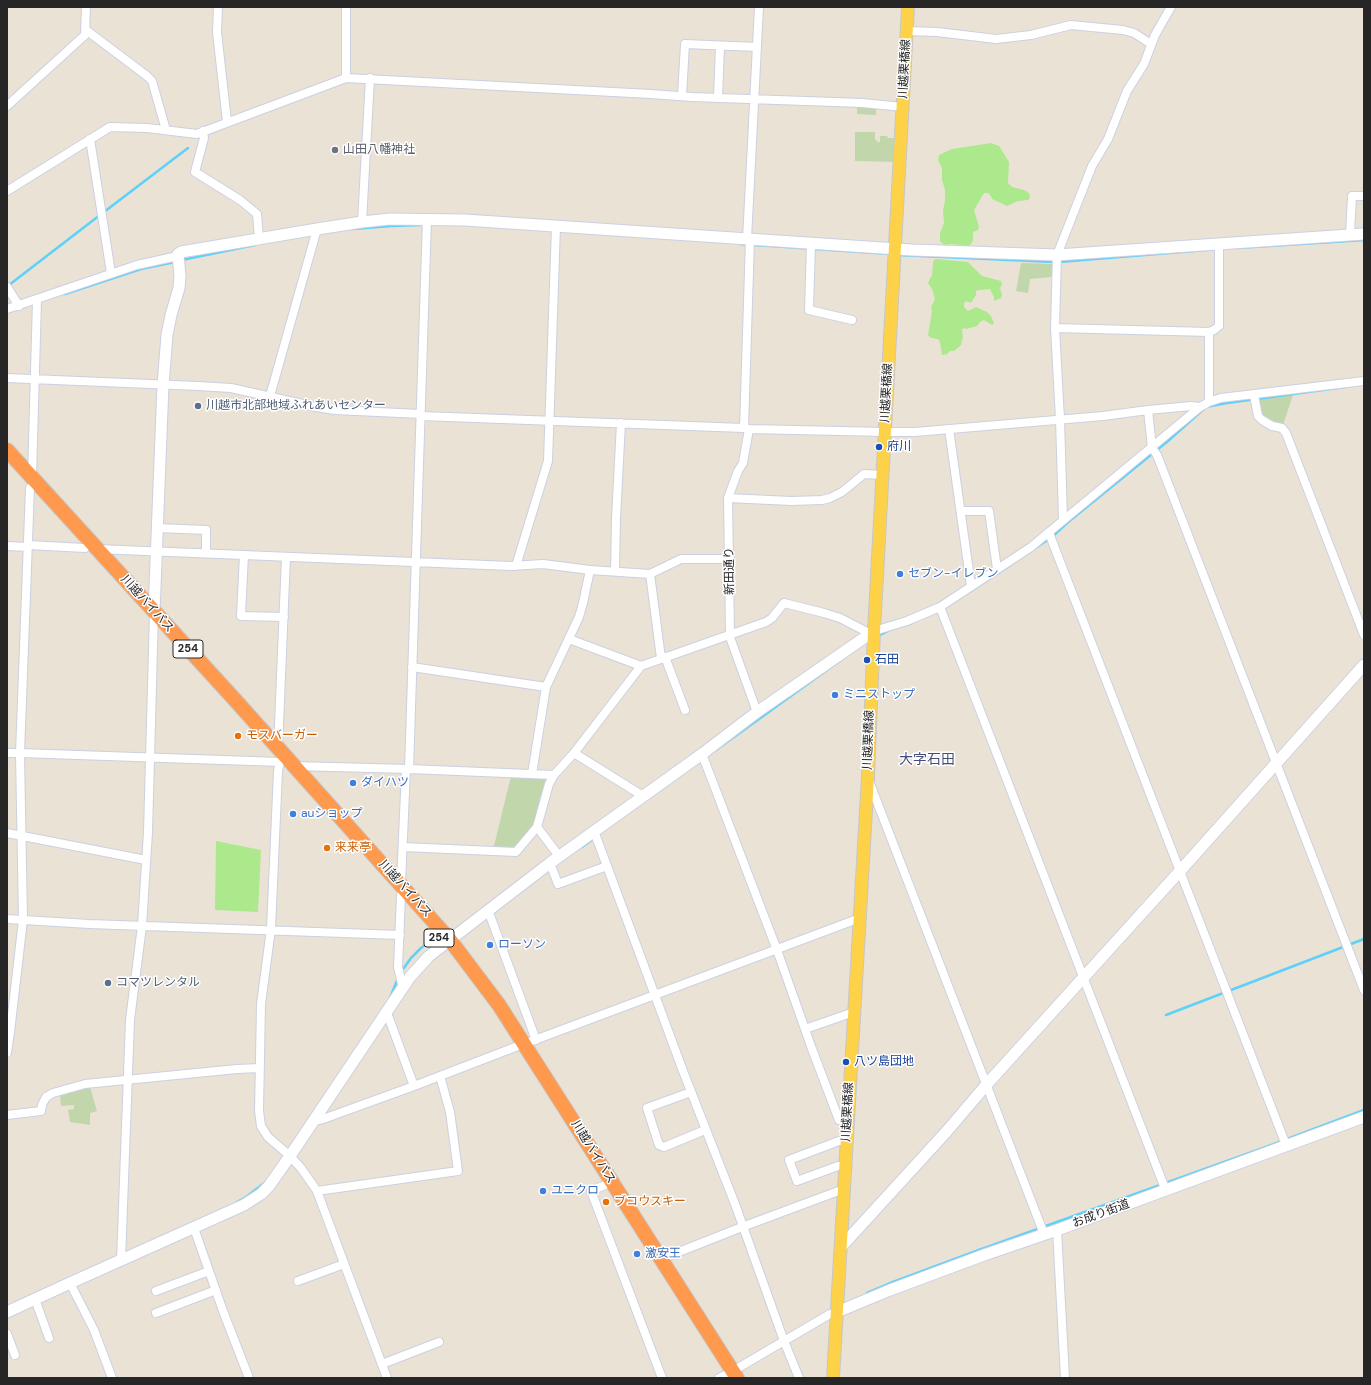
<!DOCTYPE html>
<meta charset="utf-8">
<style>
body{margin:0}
#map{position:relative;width:1371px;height:1385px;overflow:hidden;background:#ebe2d6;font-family:"DM Sans",sans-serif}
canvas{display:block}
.frame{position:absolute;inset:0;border:8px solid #262626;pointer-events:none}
</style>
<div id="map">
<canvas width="1371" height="1385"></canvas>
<div class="frame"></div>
</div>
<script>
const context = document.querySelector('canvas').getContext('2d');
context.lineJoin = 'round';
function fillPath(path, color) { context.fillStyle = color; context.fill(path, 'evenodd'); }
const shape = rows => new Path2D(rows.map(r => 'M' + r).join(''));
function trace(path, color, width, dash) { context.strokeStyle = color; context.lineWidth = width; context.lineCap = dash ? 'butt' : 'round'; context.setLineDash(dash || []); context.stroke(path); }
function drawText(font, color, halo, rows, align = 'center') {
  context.font = font + ' "DM Sans","Noto Sans JP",sans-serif'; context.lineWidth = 3; context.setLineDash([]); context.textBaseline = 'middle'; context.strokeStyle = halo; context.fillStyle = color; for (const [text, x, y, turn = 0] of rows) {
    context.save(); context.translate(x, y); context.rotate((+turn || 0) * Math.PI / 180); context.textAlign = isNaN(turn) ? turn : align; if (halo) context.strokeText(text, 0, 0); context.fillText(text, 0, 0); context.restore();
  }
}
const green = shape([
 [991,143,999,146,1009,162,1008,183,1012,187,1024,190,1029,193,1030,198,1028,200,1018,201,1007,206,992,199,991,196,988,193,984,193,974,210,979,227,978,230,973,232,973,241,969,246,952,244,946,245,943,244,940,241,940,233,944,223,943,210,945,201,945,190,942,180,942,168,938,160,939,155,952,149],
 [936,259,968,262,982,276,1001,281,1002,284,1000,288,1002,295,1001,298,994,301,994,297,990,289,979,290,976,291,976,295,971,303,966,301,964,303,964,307,968,311,976,307,987,312,991,316,994,323,992,325,984,320,980,322,977,326,966,329,964,328,962,330,963,337,961,345,954,351,950,351,947,354,942,355,940,342,938,339,931,338,928,335,932,311,931,307,935,299,932,289,928,283,932,275,933,263,933,261],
 [216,841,261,850,258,912,215,910]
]);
const cemetery = shape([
 [857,107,876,107,876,115,857,114],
 [855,132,875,132,875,140,877,140,877,142,880,142,880,136,887,136,888,138,896,138,895,162,855,161],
 [1021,263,1053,264,1052,275,1051,277,1030,279,1028,293,1016,291],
 [1293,395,1283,425,1262,417,1258,399],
 [511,776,547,777,549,779,535,826,515,851,493,850],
 [90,1087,97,1111,90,1113,90,1125,70,1122,68,1110,74,1109,74,1105,61,1106,60,1095]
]);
const stream = shape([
 [104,212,188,148],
 [353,229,391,226,420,225],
 [740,244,891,254],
 [1237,248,1364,240],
 [898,255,1054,262],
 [182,260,255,245],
 [1059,262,1218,249],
 [9,285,100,215],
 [65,294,141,269,175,262],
 [1034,549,1052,537,1067,523,1168,441,1206,407,1227,403,1345,387],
 [954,602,1012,564],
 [902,626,912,623],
 [878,636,888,631],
 [716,750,845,657],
 [582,847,596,837],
 [401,972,411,958,421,948,429,942,441,942],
 [390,998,398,978],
 [1166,1015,1364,939],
 [237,1202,246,1197,267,1181],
 [867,1293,893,1282,979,1250,1266,1147,1364,1110]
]);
const street = shape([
 [218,7,217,32,227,122],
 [86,30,147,76,152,81,166,130],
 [907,31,937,32,996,39,1031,35,1071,25,1081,26,1123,30,1134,33,1151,44],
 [346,78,346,7],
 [682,96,685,44,757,47],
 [718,98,720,46],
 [7,106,85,35,86,7],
 [203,131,204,138,195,172,240,200,257,214,259,239],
 [90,139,111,273],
 [7,191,110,127,147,128,197,134,346,78,651,94,692,97,862,103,903,107],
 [362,222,370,78],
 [1350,234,1352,196,1364,196],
 [747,239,759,7],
 [811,243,809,310,852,320],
 [7,287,19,306],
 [7,309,137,265,178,256],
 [1055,328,1209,332,1209,402],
 [1209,332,1214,330,1219,326,1219,244],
 [7,378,198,386,231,388,316,407,335,410,421,414],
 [1254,395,1258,416,1262,420,1272,426,1282,428,1286,433,1364,635],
 [270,396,317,229],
 [1148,410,1152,448,1157,455,1364,990],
 [421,416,744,428,749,429,885,432,915,432,1103,416,1148,410,1191,406,1200,407],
 [744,428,750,239],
 [749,429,743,463,738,471,728,498,730,634,731,640,757,712],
 [949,429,971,586],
 [32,477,37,300],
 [728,498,791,501,822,500,830,498,842,492,864,474,883,475],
 [961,511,989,511,997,569],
 [1063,520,1060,419,1055,328,1057,255,1092,166,1108,139,1127,91,1144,64,1155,35,1171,7],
 [157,528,206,530,206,553],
 [1049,533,1286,1145],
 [28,545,85,548],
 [7,546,28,547],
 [97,549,511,566,543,564,590,570,650,574,681,559,730,559],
 [244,555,241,616,284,617],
 [516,566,548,461,556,226],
 [615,571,616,518,621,423],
 [650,574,661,658],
 [940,607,1166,1191],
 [874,631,907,621,940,607,1031,547,1200,407,1209,402,1221,398,1364,381],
 [569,639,641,666],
 [665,657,685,710],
 [412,667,546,687],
 [278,748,286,557],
 [7,753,20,753,30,488],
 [574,753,643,796],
 [702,754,777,950,812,1049,839,1120,848,1120],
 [294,766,409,769,554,775],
 [409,769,427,219],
 [532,774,546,687,579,617,583,603,590,570],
 [869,781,1044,1234],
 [537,827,559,856],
 [594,831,683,1071,735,1204,784,1341,799,1378],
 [7,833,146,860],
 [403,847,516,852,537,827,549,784,554,775,574,753,641,666,766,622,772,618,784,603,824,613,840,618,869,633],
 [550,863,558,884,607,866],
 [401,883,406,769],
 [401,895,398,967,403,988],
 [488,910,536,1040],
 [7,919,89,924,400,935],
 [387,1013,414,1086],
 [805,1029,854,1012],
 [524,1044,860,918],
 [7,1053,10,1032,23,920,20,753,280,762,278,771,271,929,261,1004,259,1111,261,1126,268,1137,290,1156,301,1168,317,1191,387,1378],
 [691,1092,647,1108,659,1145,664,1147,705,1130],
 [7,1115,41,1111,42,1105,46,1097,53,1093,85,1084,237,1069,259,1068],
 [314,1121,323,1119,414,1086,518,1046],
 [845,1166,838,1166,797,1181,789,1160,839,1141,847,1141],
 [605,1185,591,1191,662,1378],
 [317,1191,458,1171,450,1112,440,1076],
 [194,1228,223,1311,249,1378],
 [1057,1230,1065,1378],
 [661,1259,742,1227,844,1189],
 [121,1260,130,1020,142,926,148,832,154,612],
 [298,1281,344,1264],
 [70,1283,94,1330,112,1378],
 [156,1291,209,1271],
 [35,1299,49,1338],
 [156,1313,216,1290],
 [7,1334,15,1355],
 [382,1364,439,1342],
 [733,1371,830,1314,837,1312],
 [719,1378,725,1375]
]);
const secondary = shape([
 [154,612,163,385,167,335,171,315,179,288,180,276,178,254,181,252,317,229,362,222,390,219,465,220,912,250,1057,255,1364,234],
 [841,1247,947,1131,987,1084,1180,871,1364,665],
 [7,1312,70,1283,244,1205,261,1194,269,1186,290,1156,410,977,429,956,550,863,702,754,757,712,874,631],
 [837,1312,890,1290,984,1255,1057,1230,1364,1117]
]);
const primary = shape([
 [833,1378,868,776,874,631,908,7]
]);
const highway = shape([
 [7,450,236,701,450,940,499,1005,737,1378]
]);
const markers = [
 [335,150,4,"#6b7280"],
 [198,406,4,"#5c6f8a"],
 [879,447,4,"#1a4fb4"],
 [900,574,4,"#3f7fe0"],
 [867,660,4,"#1a4fb4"],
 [835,695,4,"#3f7fe0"],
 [238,736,4,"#e8710a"],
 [353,783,4,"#3f7fe0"],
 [293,814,4,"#3f7fe0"],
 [327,848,4,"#e8710a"],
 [490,945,4,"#3f7fe0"],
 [108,983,4,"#5c6f8a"],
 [846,1062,4,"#1a4fb4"],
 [543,1191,4,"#3f7fe0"],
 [606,1202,4,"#e8710a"],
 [637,1254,4,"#3f7fe0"]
];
const shields = [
 [188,649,30],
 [439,938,30]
];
const shieldNames = [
 ["254",188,649],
 ["254",439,938]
];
const streetNames = [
 ["川越栗橋線",905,69,-87],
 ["川越栗橋線",887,393,-87],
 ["新田通り",730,571,-91],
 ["川越バイパス",147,604,48],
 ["川越栗橋線",869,740,-88],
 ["川越バイパス",405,889,48],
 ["川越栗橋線",848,1112,-87],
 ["川越バイパス",593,1152,58],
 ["お成り街道",1101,1214,-20]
];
const worshipNames = [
 ["山田八幡神社",343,150]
];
const serviceNames = [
 ["川越市北部地域ふれあいセンター",206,406],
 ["コマツレンタル",116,983]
];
const transitNames = [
 ["府川",887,447],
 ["石田",875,660],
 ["八ツ島団地",854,1062]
];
const shopNames = [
 ["セブン-イレブン",908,574],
 ["ミニストップ",843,695],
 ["ダイハツ",361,783],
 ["auショップ",301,814],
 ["ローソン",498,945],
 ["ユニクロ",551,1191],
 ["激安王",645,1254]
];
const foodNames = [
 ["モスバーガー",246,736],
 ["来来亭",335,848],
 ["ブコウスキー",614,1202]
];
const quarterNames = [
 ["大字石田",927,760]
];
fillPath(green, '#ace88c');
fillPath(cemetery, '#c1d7ab');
trace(stream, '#5dd1f9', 2.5);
trace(street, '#cbd0e2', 10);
trace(secondary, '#cbd0e2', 13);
trace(primary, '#c7c7c7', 14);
trace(highway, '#c7c7c7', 16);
trace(street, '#fff', 8);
trace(secondary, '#fff', 11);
trace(primary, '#fdd249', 12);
trace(highway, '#ff994d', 14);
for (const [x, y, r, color] of markers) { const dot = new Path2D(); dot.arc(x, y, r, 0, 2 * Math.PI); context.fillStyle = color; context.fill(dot); trace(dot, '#fff', 1.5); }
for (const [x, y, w] of shields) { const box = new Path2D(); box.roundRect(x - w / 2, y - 9, w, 18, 3); context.fillStyle = '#fff'; context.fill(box); trace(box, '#262626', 1); }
drawText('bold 11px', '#262626', null, shieldNames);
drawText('12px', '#262626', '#fff', streetNames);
drawText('12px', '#5b616d', '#fff', worshipNames, 'left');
drawText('12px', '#4e5e75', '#fff', serviceNames, 'left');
drawText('12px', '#164399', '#fff', transitNames, 'left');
drawText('12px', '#366cbe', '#fff', shopNames, 'left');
drawText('12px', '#c56008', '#fff', foodNames, 'left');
drawText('14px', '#444e7a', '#fff', quarterNames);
</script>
